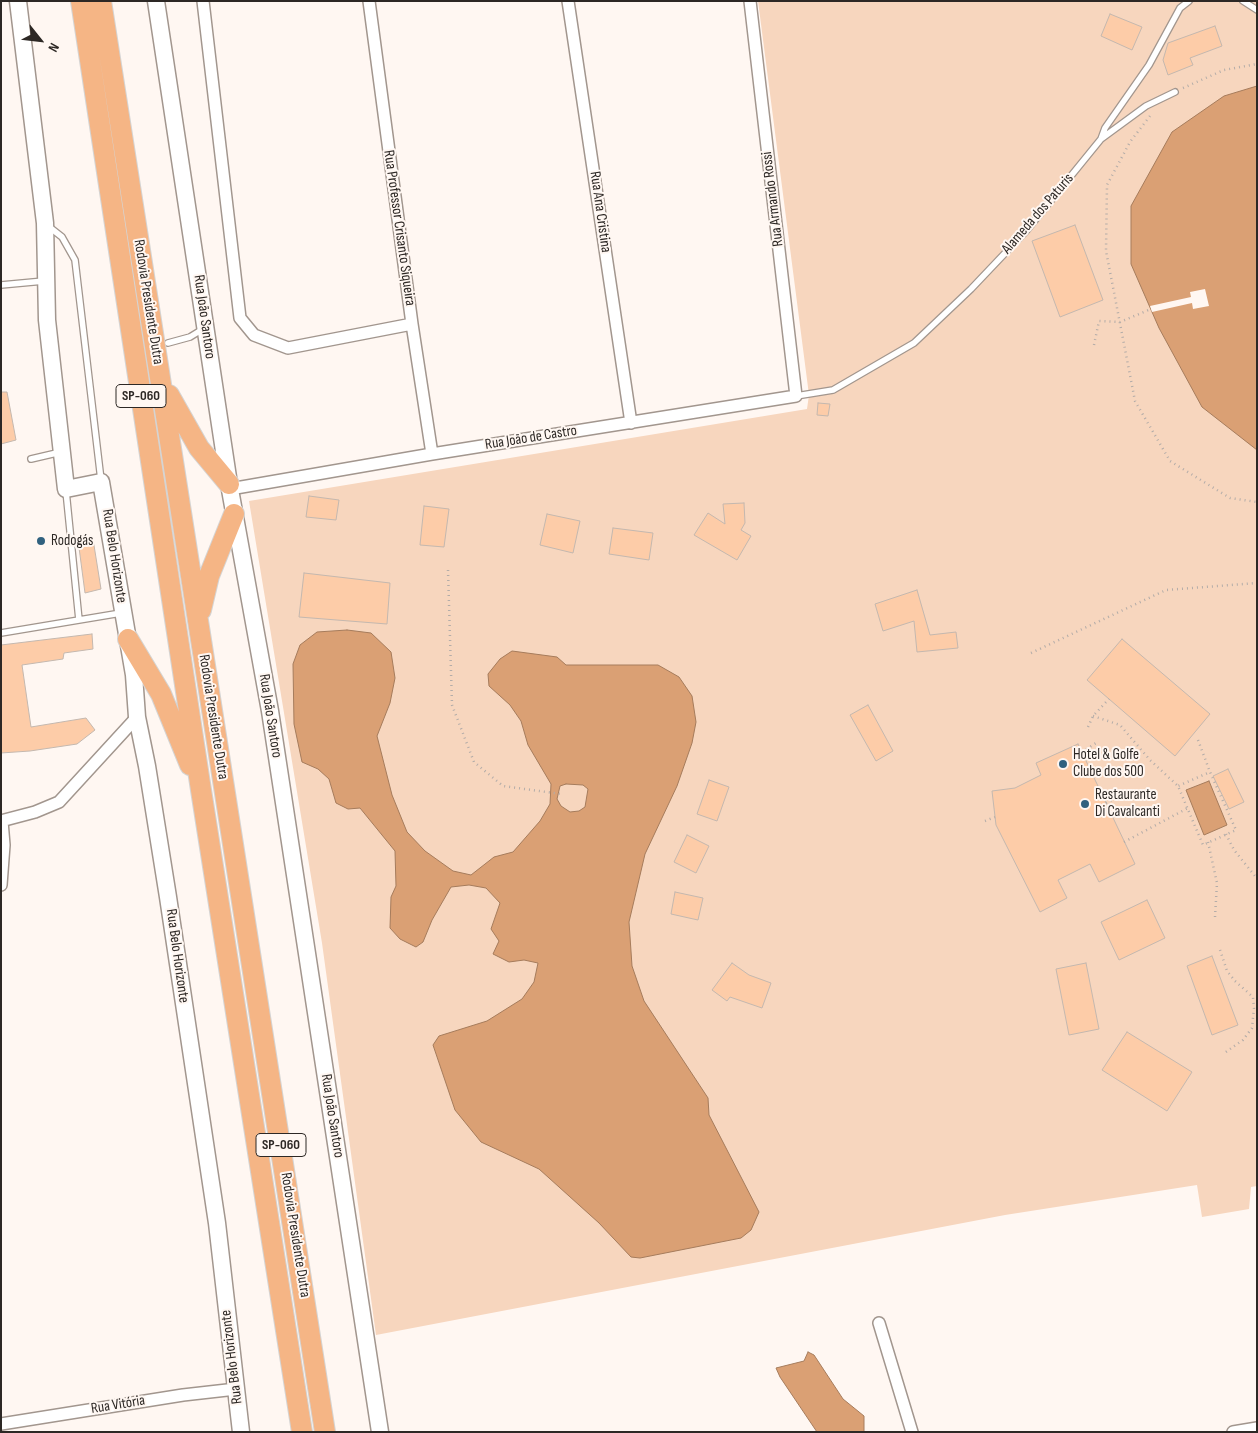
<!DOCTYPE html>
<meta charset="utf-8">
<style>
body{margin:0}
#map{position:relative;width:1258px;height:1433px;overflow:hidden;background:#fff7f2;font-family:"Sofia Sans Condensed",sans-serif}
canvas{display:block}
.frame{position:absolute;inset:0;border:2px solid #2d2825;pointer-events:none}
.north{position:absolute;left:15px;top:15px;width:50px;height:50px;-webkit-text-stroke:4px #fff7f2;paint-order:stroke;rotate:119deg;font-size:14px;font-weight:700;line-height:20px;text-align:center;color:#2d2825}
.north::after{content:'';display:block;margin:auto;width:18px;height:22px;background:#2d2825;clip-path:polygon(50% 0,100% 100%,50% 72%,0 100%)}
</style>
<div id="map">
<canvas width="1258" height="1433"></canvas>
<div class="frame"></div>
<div class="north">N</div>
</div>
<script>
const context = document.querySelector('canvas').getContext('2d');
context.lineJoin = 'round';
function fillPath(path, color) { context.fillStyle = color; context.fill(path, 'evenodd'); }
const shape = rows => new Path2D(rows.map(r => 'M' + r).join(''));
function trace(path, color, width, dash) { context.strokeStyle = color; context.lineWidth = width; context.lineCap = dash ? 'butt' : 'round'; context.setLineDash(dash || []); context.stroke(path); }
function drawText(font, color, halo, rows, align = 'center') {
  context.font = font + ' "Sofia Sans Condensed",sans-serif'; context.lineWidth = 4; context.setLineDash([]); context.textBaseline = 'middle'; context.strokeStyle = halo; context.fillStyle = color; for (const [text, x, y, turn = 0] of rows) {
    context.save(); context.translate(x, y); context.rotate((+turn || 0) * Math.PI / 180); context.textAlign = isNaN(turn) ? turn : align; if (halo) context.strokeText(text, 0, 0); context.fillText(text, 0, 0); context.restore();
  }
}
const green = shape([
 [758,1,1257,1,1257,1186,1251,1187,1249,1209,1202,1217,1197,1185,1005,1215,376,1335,322,943,249,501,807,409,809,395]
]);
const water = shape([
 [1257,86,1257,450,1202,407,1159,328,1131,264,1131,206,1172,132,1224,96,1257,86],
 [347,630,371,633,391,652,395,678,390,703,377,736,392,795,407,832,425,851,453,871,471,875,494,857,513,852,540,821,550,804,551,784,528,745,521,721,510,705,489,686,488,674,500,659,512,651,557,657,566,665,658,665,679,677,692,696,696,722,692,743,677,786,645,854,629,922,632,966,644,1001,708,1098,709,1115,759,1212,751,1230,741,1238,640,1258,631,1257,599,1223,539,1169,481,1142,455,1110,433,1045,439,1036,487,1021,522,999,534,982,538,963,524,960,509,962,493,954,499,941,491,929,500,903,486,888,469,885,451,887,432,920,423,942,416,947,400,939,390,928,391,897,396,886,395,851,360,808,348,809,336,803,329,779,318,769,302,762,294,724,293,664,300,645,317,632,347,630],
 [566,784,583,785,588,789,585,807,579,811,570,812,561,806,557,799,560,786,566,784],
 [1209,781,1227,825,1204,835,1186,790,1209,781],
 [808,1352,814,1355,843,1399,864,1416,864,1432,817,1432,780,1377,776,1368,804,1361,808,1352]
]);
const pier = shape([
 [1205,289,1209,306,1193,309,1192,303,1152,312,1150,306,1191,297,1190,292]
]);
const building = shape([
 [1110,14,1142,27,1132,50,1101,36,1110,14],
 [1215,26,1222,46,1190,58,1193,65,1168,75,1163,60,1168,43,1215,26],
 [1075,225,1103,300,1060,317,1032,241,1075,225],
 [1,392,7,392,16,440,1,444,1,392],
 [818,403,830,404,828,416,817,415,818,403],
 [309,496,339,500,336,520,306,517,309,496],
 [744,503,745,523,741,530,751,536,737,560,694,535,708,513,725,524,723,504,744,503],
 [424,506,449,509,444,547,420,545,424,506],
 [547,514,580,521,573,553,540,545,547,514],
 [613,528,653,533,649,560,609,554,613,528],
 [93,539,101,589,85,593,78,540,93,539],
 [304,573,390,583,387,624,299,617,304,573],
 [917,590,930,635,956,632,958,648,917,652,914,621,883,631,875,604,917,590],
 [92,634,93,649,64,653,63,659,22,665,31,727,86,718,95,730,77,744,30,751,1,753,1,645,92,634],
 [1122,639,1210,714,1175,756,1087,680,1122,639],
 [868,705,893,751,876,761,850,715,868,705],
 [1078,744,1135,864,1099,882,1090,864,1058,880,1067,898,1040,912,996,825,992,791,1015,788,1041,775,1036,763,1078,744],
 [1228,769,1244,802,1229,809,1213,776,1228,769],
 [709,780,729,787,717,821,697,814,709,780],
 [687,835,709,846,696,873,674,862,687,835],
 [675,892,703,898,698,920,671,914,675,892],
 [1147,900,1165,938,1119,960,1101,922,1147,900],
 [1212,956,1238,1025,1212,1035,1187,966,1212,956],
 [732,963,749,975,771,983,762,1008,730,997,727,1001,712,990,732,963],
 [1086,963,1099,1029,1069,1035,1056,969,1086,963],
 [1127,1032,1192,1072,1167,1111,1102,1070,1127,1032]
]);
const path = shape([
 [1183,88,1224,70,1257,64],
 [1150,116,1130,142,1107,185,1106,251,1135,401,1170,461,1230,498,1257,502],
 [1094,345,1099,321,1120,322,1151,309],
 [448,570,452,705,474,762,503,786,561,794],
 [1031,653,1166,590,1257,583],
 [1093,716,1120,725,1150,760,1178,786,1203,845,1236,830,1210,772,1178,786],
 [1088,727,1093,716,1109,699],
 [1198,740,1210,772],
 [1082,752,1096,743],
 [1106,803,1123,794],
 [985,821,995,817],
 [1226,834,1234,850,1255,876],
 [1124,842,1188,808],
 [1208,842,1217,883,1215,917],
 [1220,950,1227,971,1235,981,1253,997,1254,1008,1252,1028,1243,1040,1223,1054]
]);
const lane = shape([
 [1243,1,1257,10],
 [1101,139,1105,128,1149,65,1180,8,1189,1],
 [48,226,62,237,75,260,101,480],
 [1,285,44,281],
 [168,343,190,337,203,329],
 [796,396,833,390,914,343,971,289,1027,230,1101,139,1146,106,1175,92],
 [31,459,61,452],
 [66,491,79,620],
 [1,633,121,613]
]);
const street = shape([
 [203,1,240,318,254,335,288,348,412,324],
 [369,1,412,324,432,454],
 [568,1,631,423],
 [230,489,432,454,796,396,750,1],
 [1,821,35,812,59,802,137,717],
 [1,885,4,845,2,821],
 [879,1323,912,1432],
 [1,1424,183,1395,236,1389],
 [1233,1432,1257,1428]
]);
const secondary = shape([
 [18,1,45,223,47,320,66,489,101,482,134,675,137,717,147,766,168,897,217,1223,241,1432],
 [156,1,229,484,270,711,380,1432]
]);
const highway = shape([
 [81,1,201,790,302,1432],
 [101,1,325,1432],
 [169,395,199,448,229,484],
 [201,610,209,576,234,514],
 [128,639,161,694,190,765]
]);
const markers = [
 [41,541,5,"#30617f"],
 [1063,764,5,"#30617f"],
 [1085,804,5,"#30617f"]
];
const shields = [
 [141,396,50],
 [281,1145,50]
];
const shieldNames = [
 ["SP-060",141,396],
 ["SP-060",281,1145]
];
const streetNames = [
 ["Rua Armando Rossi",773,199,-97],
 ["Rua Ana Cristina",600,212,82],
 ["Alameda dos Paturis",1038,214,-49],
 ["Rua Professor Crisanto Siqueira",399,228,82],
 ["Rodovia Presidente Dutra",148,302,81],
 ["Rua João Santoro",204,317,82],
 ["Rua João de Castro",531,438,-9],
 ["Rua Belo Horizonte",114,556,81],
 ["Rua João Santoro",270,716,81],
 ["Rodovia Presidente Dutra",213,717,81],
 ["Rua Belo Horizonte",177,956,82],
 ["Rua João Santoro",332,1116,81],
 ["Rodovia Presidente Dutra",295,1235,81],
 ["Rua Belo Horizonte",232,1357,-97],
 ["Rua Vitória",118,1405,-9]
];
const poiNames = [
 ["Rodogás",51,541],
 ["Hotel & Golfe",1073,755],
 ["Clube dos 500",1073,772],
 ["Restaurante",1095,795],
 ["Di Cavalcanti",1095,812]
];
fillPath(green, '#f7d6be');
fillPath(water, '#daa074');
trace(water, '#a67c5c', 1);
fillPath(pier, '#fff7f2');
fillPath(building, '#fdcca8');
trace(building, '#c4b8af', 1);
trace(lane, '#a2968e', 8);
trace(street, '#a2968e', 14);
trace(secondary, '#a2968e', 19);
trace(highway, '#d5d4d3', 22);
trace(path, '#b3aca8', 2.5, [1, 4]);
trace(lane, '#fff', 5.5);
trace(street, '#fff', 11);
trace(secondary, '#fff', 16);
trace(highway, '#f5b585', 20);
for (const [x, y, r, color] of markers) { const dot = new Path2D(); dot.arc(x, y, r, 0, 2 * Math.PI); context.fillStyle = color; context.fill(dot); trace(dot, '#fff7f2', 2); }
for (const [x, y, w] of shields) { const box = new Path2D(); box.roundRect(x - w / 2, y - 11.5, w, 23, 4); context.fillStyle = '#fff7f2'; context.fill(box); trace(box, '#2d2825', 1); }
drawText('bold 14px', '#2d2825', null, shieldNames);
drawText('15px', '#2d2825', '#fff7f2', streetNames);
drawText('15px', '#2d2825', '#fff7f2', poiNames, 'left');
</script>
